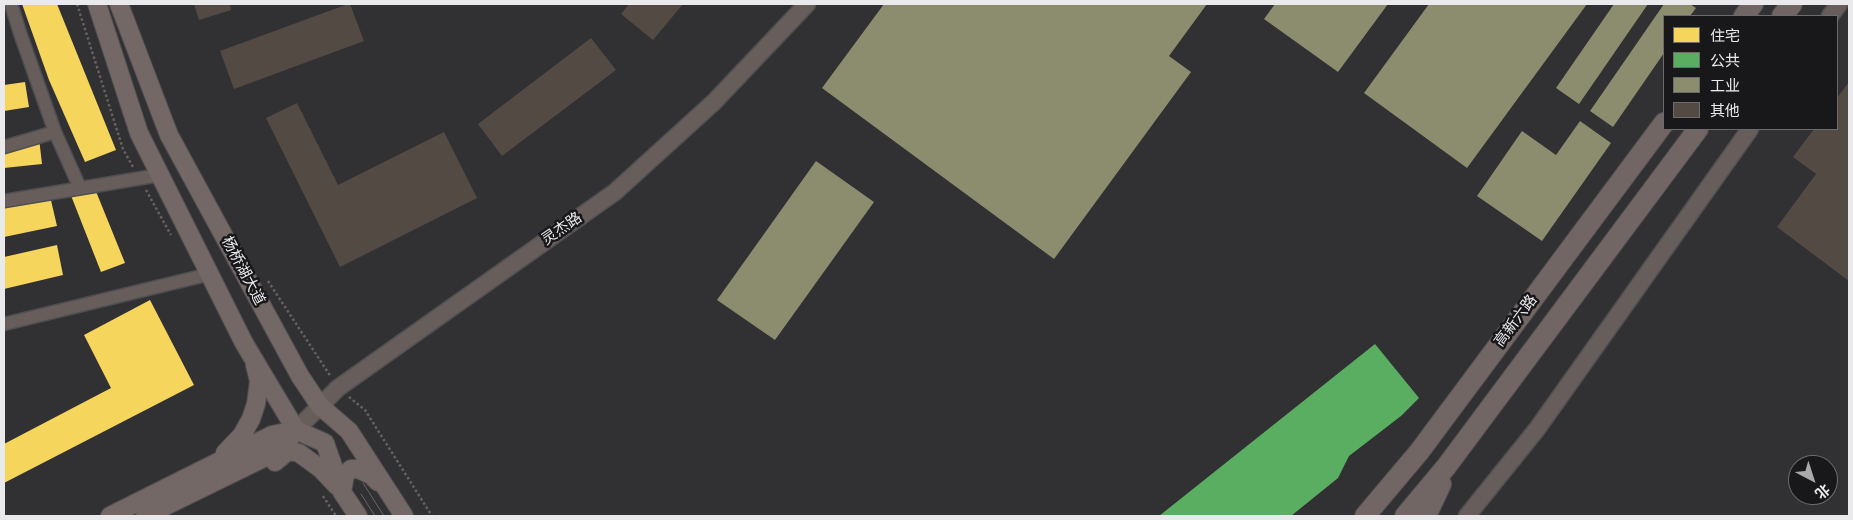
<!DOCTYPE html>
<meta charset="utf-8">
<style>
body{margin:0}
#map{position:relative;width:1853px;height:520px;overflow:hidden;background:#313033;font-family:"Fira Sans Condensed","Noto Sans SC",sans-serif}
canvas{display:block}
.frame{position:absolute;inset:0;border:5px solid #eae9ec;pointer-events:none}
.legend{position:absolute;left:1663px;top:15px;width:175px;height:115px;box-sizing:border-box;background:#18181a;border:1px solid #6c6c6e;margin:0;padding:6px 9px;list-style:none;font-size:15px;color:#eae9ec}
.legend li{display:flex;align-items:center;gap:10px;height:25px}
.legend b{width:25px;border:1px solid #6c6c6e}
.north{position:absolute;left:1788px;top:455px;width:50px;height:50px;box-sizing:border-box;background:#18181a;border:1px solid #6c6c6e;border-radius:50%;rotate:140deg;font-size:14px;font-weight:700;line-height:20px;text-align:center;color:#eae9ec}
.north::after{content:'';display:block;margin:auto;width:18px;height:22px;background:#a9a8ab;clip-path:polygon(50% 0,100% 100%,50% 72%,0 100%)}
</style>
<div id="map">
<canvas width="1853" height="520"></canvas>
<div class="frame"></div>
<ul class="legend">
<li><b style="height:14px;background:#f6d55c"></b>住宅</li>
<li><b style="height:14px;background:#5aae61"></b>公共</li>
<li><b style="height:14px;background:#8c8c6e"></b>工业</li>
<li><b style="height:14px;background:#534b43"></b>其他</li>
</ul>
<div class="north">北</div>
</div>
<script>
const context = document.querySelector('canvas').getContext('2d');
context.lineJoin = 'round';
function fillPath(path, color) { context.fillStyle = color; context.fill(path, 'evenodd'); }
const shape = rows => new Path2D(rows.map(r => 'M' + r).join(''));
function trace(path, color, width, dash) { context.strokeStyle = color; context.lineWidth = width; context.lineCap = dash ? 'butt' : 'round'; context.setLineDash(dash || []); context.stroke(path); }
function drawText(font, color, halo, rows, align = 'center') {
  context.font = font + ' "Fira Sans Condensed","Noto Sans SC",sans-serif'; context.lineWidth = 5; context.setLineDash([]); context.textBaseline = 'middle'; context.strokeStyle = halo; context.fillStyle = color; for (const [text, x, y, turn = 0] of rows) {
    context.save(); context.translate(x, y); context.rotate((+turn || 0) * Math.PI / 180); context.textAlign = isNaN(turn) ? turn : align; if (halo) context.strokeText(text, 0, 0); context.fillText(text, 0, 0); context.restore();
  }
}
const homes = shape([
 [22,4,57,4,116,150,85,162,49,80],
 [25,82,29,107,4,111,4,85],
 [39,138,42,164,4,168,4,143],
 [93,184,125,263,101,272,70,193],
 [50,196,57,226,4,237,4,206],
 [57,245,63,275,4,289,4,257],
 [150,300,194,385,4,483,4,444,111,388,84,335]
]);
const public = shape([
 [1375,344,1419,398,1401,416,1349,456,1338,478,1291,516,1159,516]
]);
const industry = shape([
 [884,4,1207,4,1169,56,1191,72,1054,259,822,88],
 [1275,4,1388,4,1338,72,1264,19],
 [1429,4,1587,4,1467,168,1364,93],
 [1614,4,1648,4,1579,104,1556,88],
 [1664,4,1690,4,1696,8,1690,16,1664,16,1664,53,1613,127,1590,111],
 [1580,121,1611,143,1542,241,1477,196,1522,131,1556,155],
 [816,161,874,202,775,340,717,300]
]);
const building = shape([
 [194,4,230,4,231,10,199,20],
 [348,4,350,4,364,41,234,89,220,51],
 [629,4,683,4,653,40,621,14],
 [591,38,616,70,502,156,478,124],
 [1849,82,1849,281,1777,227,1816,174,1793,157,1814,129,1837,129,1837,98],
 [297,103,338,185,444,132,477,198,340,267,266,118]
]);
const path = shape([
 [77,4,123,149,133,167],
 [146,190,171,235],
 [268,281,331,377],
 [349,397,365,410,432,516],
 [323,496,336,516]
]);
const minor = shape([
 [11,4,20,33,55,132,80,188],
 [4,147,55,132],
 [4,201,160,175],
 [4,324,210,274]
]);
const tertiary = shape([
 [1830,16,1839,4],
 [296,430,338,388,615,192,714,102,807,4],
 [1467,516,1537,429,1750,129]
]);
const secondary = shape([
 [97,4,139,133,244,343,296,430,325,443,342,492,358,516],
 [119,4,169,135,300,376,320,406,349,431,404,516],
 [225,453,242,435,251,419,256,404,259,381,255,365],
 [275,462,288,451,299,453,321,469,337,486],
 [342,492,345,475,351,469,358,469,371,475,378,482],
 [110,516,272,435,296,430,282,449,145,516]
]);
const primary = shape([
 [1744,16,1753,4],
 [1782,16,1792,4],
 [1365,516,1419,452,1664,123],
 [1405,516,1446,467,1698,129],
 [1426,516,1441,484]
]);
const tram = shape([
 [363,483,384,516],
 [361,494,375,516]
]);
const streetNames = [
 ["灵杰路",562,229,-35],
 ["杨桥湖大道",243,271,62],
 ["高新六路",1516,321,-53]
];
fillPath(homes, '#f6d55c');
fillPath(public, '#5aae61');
fillPath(industry, '#8c8c6e');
fillPath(building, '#534b43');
trace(minor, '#4f4e50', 15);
trace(tertiary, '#4f4e50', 19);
trace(secondary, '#4f4e50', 20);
trace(primary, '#4f4e50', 22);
trace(path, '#676160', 2.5, [2.5, 2.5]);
trace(minor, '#675e5c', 12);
trace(tertiary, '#675e5c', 16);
trace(secondary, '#736865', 18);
trace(primary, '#716664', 20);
trace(tram, '#686565', 1);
drawText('15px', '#eae9ec', '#18181a', streetNames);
</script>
